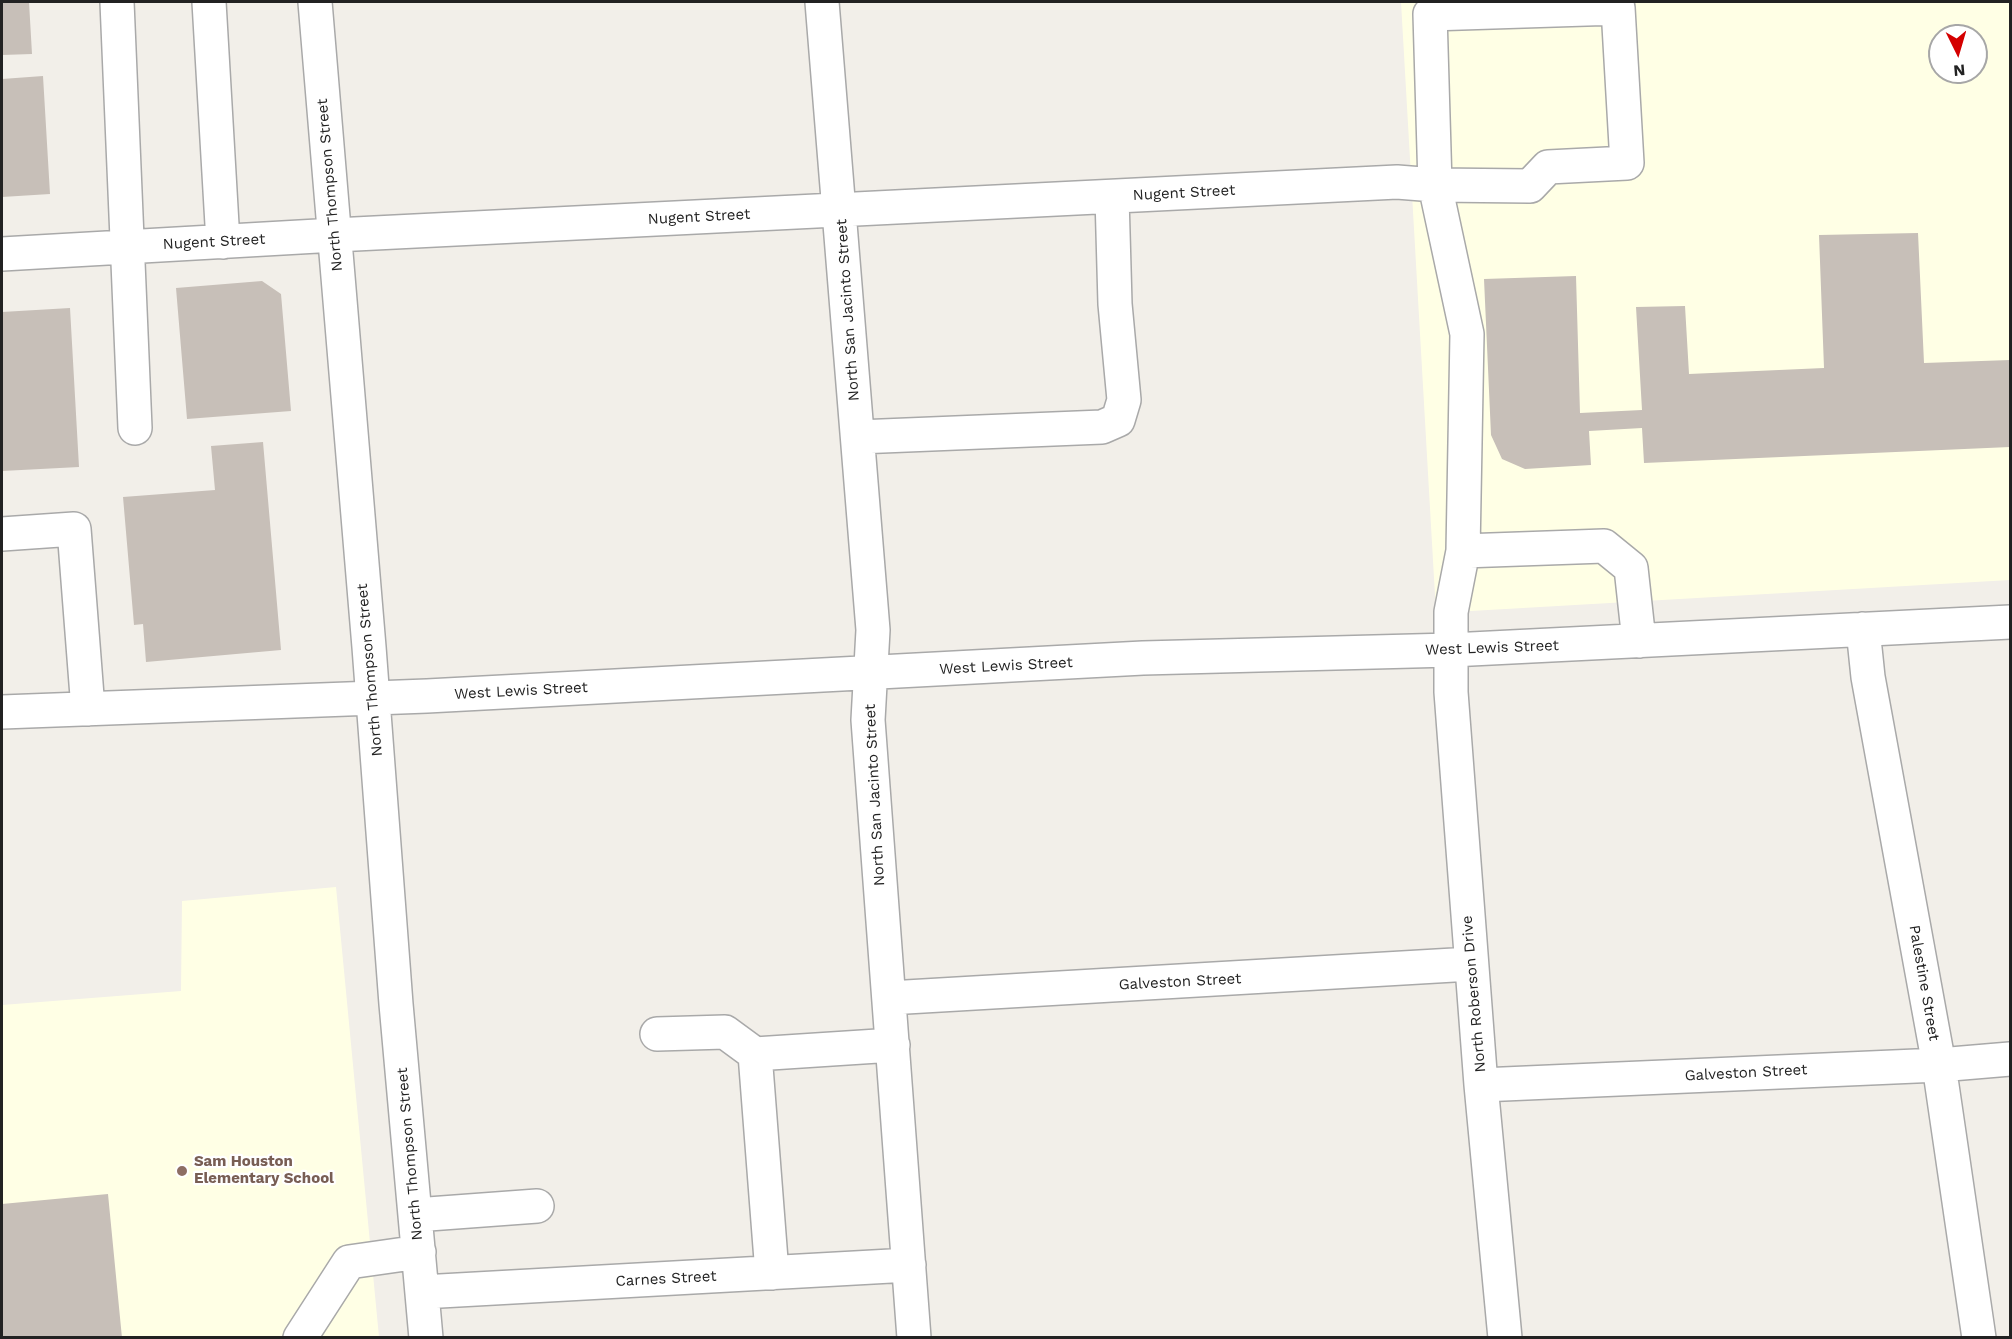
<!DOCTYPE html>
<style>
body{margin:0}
#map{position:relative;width:2012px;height:1339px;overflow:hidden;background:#f2efe9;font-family:"Work Sans",sans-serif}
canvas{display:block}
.frame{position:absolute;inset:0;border:3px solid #222;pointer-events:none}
.north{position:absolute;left:1928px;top:24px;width:60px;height:60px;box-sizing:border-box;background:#fff;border:2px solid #a7a7a7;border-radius:50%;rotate:175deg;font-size:16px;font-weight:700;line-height:24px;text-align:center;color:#222}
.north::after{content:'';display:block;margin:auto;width:21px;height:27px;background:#d40000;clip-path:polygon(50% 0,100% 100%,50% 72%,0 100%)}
</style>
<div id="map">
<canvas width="2012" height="1339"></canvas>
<div class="frame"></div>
<div class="north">N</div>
</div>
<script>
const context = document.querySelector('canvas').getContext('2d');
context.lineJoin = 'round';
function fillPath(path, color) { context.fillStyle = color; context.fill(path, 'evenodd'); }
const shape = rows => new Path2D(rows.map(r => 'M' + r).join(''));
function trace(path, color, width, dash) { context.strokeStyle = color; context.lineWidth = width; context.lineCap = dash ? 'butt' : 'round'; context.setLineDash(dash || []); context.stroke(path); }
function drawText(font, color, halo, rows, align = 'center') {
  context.font = font + ' "Work Sans",sans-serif'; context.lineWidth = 4.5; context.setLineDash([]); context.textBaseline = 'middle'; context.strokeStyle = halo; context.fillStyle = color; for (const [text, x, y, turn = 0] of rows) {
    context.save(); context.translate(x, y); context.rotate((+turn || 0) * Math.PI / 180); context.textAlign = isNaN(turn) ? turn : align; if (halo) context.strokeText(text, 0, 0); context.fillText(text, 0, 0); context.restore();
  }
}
const education = shape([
 [1401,2,2010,2,2010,580,1436,613],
 [1940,36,1976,36,1976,72,1940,72],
 [336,887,379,1337,2,1338,2,1005,181,991,182,901]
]);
const building = shape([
 [2,2,29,2,32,54,2,55],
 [43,76,50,194,2,197,2,79],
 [1918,233,1924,363,2010,360,2010,447,1644,463,1642,428,1589,431,1591,465,1525,469,1502,459,1491,435,1484,279,1576,276,1580,413,1642,410,1636,307,1685,306,1689,374,1824,368,1819,235],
 [262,281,281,294,291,411,187,419,176,288],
 [70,308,79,467,2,471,2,312],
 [263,442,281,650,146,662,143,624,134,625,123,497,215,490,211,446],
 [108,1194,122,1338,2,1338,2,1204]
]);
const minor = shape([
 [117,2,135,428],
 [209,2,223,242],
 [315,2,369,647,396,1004,426,1338],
 [822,2,873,630,868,720,914,1338],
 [2,254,335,235,1397,182,1435,185,1530,186,1548,167,1627,163,1618,8,1430,14,1435,185,1467,334,1463,551,1451,612,1451,692,1481,1085,1505,1338],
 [858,437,1102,427,1118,420,1124,400,1115,304,1112,197],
 [2,534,74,529,88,709],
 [1463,551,1604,546,1631,568,1639,641],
 [1863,629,1868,677,1939,1065,1979,1338],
 [2,712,427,696,1143,658,1451,650,2010,622],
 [889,998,1471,964],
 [657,1034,725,1032,755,1054],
 [1481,1085,1939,1065,2010,1059],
 [415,1215,537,1206],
 [772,1273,755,1054,893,1045],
 [422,1292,909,1265],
 [300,1338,349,1262,419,1252]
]);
const markers = [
 [182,1171,6,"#8d6e63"]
];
const streetNames = [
 ["North Thompson Street",330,185,-95],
 ["Nugent Street",1184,193,-3],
 ["Nugent Street",699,217,-3],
 ["Nugent Street",214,242,-3],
 ["North San Jacinto Street",848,310,-94],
 ["West Lewis Street",1492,648,-2],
 ["West Lewis Street",1006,666,-3],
 ["North Thompson Street",370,670,-95],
 ["West Lewis Street",521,691,-3],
 ["North San Jacinto Street",875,795,-93],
 ["Galveston Street",1180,982,-3],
 ["Palestine Street",1924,983,80],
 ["North Roberson Drive",1474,994,-95],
 ["Galveston Street",1746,1073,-3],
 ["North Thompson Street",410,1154,-95],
 ["Carnes Street",666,1279,-3]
];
const educationNames = [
 ["Sam Houston",194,1162],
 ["Elementary School",194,1179]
];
fillPath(education, '#ffffe5');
fillPath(building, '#c7bfb8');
trace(minor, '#a9a9a9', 36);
trace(minor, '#fff', 33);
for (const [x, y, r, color] of markers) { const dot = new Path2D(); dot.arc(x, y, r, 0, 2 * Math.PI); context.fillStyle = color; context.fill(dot); trace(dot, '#fff', 2); }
drawText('15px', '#222', '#fff', streetNames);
drawText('bold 15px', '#785e54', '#fff', educationNames, 'left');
</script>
